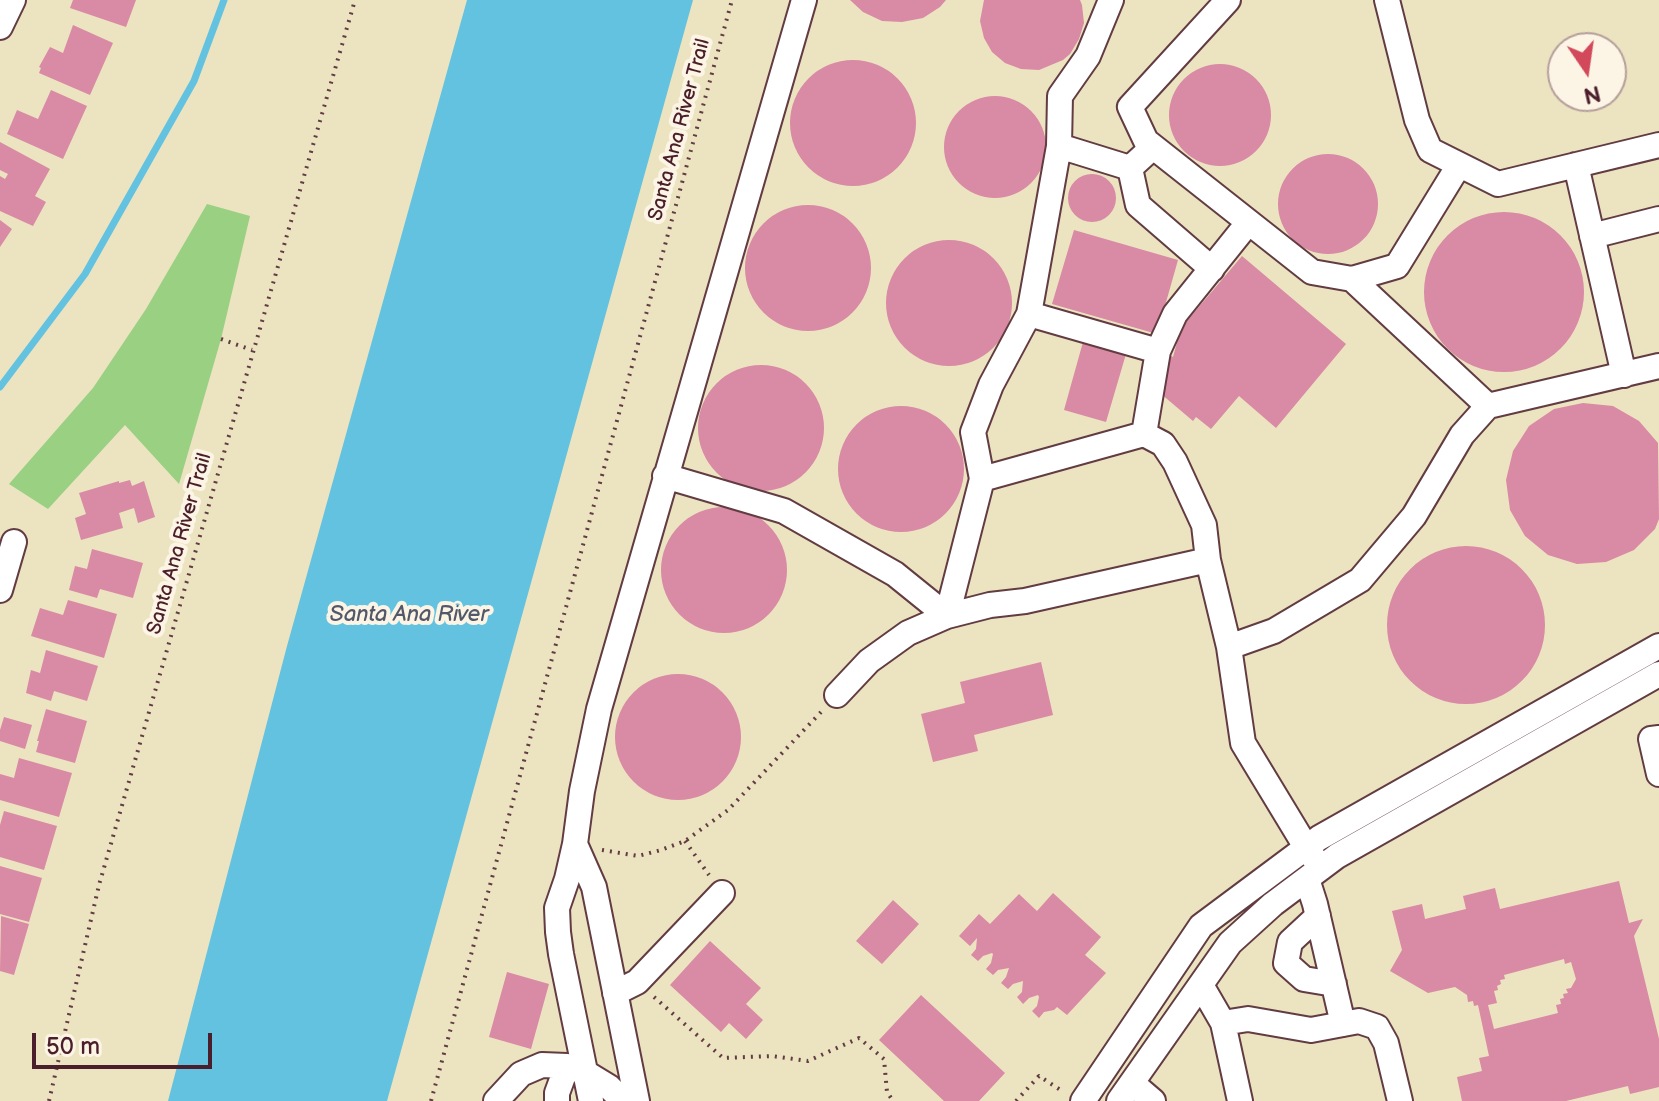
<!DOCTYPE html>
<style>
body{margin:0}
#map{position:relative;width:1659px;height:1101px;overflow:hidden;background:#ece3c1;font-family:"Balsamiq Sans",sans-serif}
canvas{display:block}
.north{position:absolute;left:1547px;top:32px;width:80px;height:80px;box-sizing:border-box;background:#fcf5e5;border:2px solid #b59f9b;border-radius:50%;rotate:167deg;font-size:22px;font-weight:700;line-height:32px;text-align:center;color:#4a1f2b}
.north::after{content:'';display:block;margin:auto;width:28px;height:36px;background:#d1495b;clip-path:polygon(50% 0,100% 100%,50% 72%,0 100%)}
.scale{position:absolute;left:32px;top:1033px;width:180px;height:36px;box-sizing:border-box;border:4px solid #4a1f2b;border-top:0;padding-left:10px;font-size:24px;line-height:28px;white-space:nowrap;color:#4a1f2b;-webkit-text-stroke:6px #fcf5e5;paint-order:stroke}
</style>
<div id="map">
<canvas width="1659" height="1101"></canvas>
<div class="north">N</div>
<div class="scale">50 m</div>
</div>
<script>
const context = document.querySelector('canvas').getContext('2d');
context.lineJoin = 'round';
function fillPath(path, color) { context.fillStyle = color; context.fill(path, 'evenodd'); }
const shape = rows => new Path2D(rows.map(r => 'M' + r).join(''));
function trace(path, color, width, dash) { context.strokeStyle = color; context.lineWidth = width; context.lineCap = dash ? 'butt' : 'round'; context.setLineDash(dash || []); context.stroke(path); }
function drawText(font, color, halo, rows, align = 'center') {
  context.font = font + ' "Balsamiq Sans",sans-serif'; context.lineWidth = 8; context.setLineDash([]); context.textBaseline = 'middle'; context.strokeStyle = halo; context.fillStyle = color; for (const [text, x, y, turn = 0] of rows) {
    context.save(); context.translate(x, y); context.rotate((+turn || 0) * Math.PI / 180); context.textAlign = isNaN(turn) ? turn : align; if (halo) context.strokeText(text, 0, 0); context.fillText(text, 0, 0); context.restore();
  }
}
const green = shape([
 [207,204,250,216,221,339,179,484,125,425,48,509,9,484,93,388,146,309]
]);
const water = shape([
 [467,0,693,0,387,1101,168,1101,287,646]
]);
const stream = shape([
 [0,387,85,274,194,81,224,0]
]);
const building = shape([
 [73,0,136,0,126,27,70,8],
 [850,0,946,0,940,7,923,18,902,22,882,21,863,12],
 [984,0,1080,0,1082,5,1084,23,1079,39,1070,54,1063,60,1039,70,1021,69,1005,63,992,52,984,38,980,21],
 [73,25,113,43,90,95,39,73,41,68,39,67,50,47,63,53],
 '790 123a63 63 0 1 1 126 0a63 63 0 1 1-126 0Z',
 '1169 115a51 51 0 1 1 102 0a51 51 0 1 1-102 0Z',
 [51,90,87,106,63,159,7,134,17,110,38,119],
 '944 147a51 51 0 1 1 102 0a51 51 0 1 1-102 0Z',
 [0,142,50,169,35,196,46,202,33,226,0,211,0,176,5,179,8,174,0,170],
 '1278 204a50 50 0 1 1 100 0a50 50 0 1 1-100 0Z',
 '1068 198a24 24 0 1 1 48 0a24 24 0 1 1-48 0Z',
 '745 268a63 63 0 1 1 126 0a63 63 0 1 1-126 0Z',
 '1424 292a80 80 0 1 1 160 0a80 80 0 1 1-160 0Z',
 [0,220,12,229,0,247],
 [1074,230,1178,260,1157,334,1052,304],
 '886 303a63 63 0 1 1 126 0a63 63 0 1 1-126 0Z',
 [1242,256,1346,344,1276,428,1239,396,1211,429,1196,417,1193,421,1160,393,1171,356,1173,357,1181,328],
 [1083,342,1126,354,1106,422,1064,410],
 '698 428a63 63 0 1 1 126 0a63 63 0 1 1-126 0Z',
 [1583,403,1613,406,1639,421,1658,443,1659,519,1655,529,1634,550,1606,562,1577,564,1548,555,1525,536,1510,510,1506,480,1513,451,1529,426,1554,409],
 '838 469a63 63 0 1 1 126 0a63 63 0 1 1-126 0Z',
 [130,480,132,486,144,481,155,517,138,523,134,508,119,513,123,528,81,540,75,518,86,514,79,493,119,481,119,483],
 '661 570a63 63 0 1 1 126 0a63 63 0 1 1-126 0Z',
 '1387 625a79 79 0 1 1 158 0a79 79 0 1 1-158 0Z',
 [92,549,143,563,133,598,100,589,97,598,69,590,75,566,87,569],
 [68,600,117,614,104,658,31,636,40,608,63,615],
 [46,650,98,666,87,701,54,691,51,701,26,693,31,670,40,673],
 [1041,662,1053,715,974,735,978,751,933,762,921,714,965,703,960,682],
 '615 737a63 63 0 1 1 126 0a63 63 0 1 1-126 0Z',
 [46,709,87,721,75,763,36,752,39,741,37,741],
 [4,717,32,725,25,749,0,741,0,730],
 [19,758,72,773,59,817,0,800,0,774,14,778],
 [4,811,57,826,44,870,0,857,0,825],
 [0,866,42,878,29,922,0,914],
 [1619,881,1629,923,1643,919,1634,936,1659,1039,1659,1087,1630,1094,1628,1086,1566,1101,1462,1101,1457,1077,1482,1071,1479,1058,1489,1056,1478,1005,1474,1006,1473,1001,1468,1002,1467,995,1455,987,1428,993,1390,971,1402,950,1392,911,1422,904,1425,919,1466,909,1463,896,1495,888,1500,909],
 [1564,959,1565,964,1571,962,1576,979,1571,988,1566,989,1568,993,1563,994,1564,998,1560,999,1561,1004,1556,1005,1558,1013,1494,1029,1488,1005,1497,1003,1494,991,1498,990,1497,986,1501,984,1500,980,1505,979,1504,975],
 [1053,893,1101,937,1085,955,1106,973,1067,1015,1057,1007,1054,1010,1044,1012,1039,1018,1032,1011,1037,1006,1039,997,1038,995,1029,998,1023,1004,1017,997,1022,992,1023,981,1013,984,1008,989,1001,983,1006,977,1009,968,998,970,993,975,986,969,991,963,993,954,992,953,983,956,978,961,971,955,976,949,977,938,970,946,959,936,979,914,990,924,1019,894,1037,911],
 [893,900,919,924,882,964,856,941],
 [1,916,29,924,14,975,0,971],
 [710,941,761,988,746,1004,763,1020,746,1039,729,1023,721,1032,670,985],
 [507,972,549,984,531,1049,489,1037],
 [921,995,1005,1073,979,1101,944,1101,879,1040]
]);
const path = shape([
 [221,339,252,350],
 [685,841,709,875],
 [602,850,638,856,661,850,685,841,728,810,822,711],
 [654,997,723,1058,772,1056,808,1061,859,1038,884,1059,887,1092,893,1101],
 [49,1101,99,885,355,0],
 [431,1101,732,0],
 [1016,1101,1039,1076,1062,1091]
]);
const minor = shape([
 [1228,0,1130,107,1146,141,1312,272,1352,279,1397,266,1459,165],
 [1387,0,1417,120,1430,150,1498,184,1659,145],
 [0,27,13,0],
 [1059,146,1060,96,1088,56,1111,0],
 [1576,165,1624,375],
 [1130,168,1138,205,1212,269],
 [1592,236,1659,219],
 [1352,279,1488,406],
 [1029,314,1158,351],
 [665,476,784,511,895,574,947,616,982,479,973,432,991,385,1029,314,1059,146,1130,168,1153,147],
 [982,479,1144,434],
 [1208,560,1204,525,1175,462,1163,444,1144,434,1158,351,1175,314,1248,223],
 [0,590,14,542],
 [1229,647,1274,631,1360,580,1414,516,1462,435,1488,406,1659,366],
 [837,695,869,661,908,633,947,616,990,605,1025,601,1208,560,1229,647,1243,743,1306,847,1321,868],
 [1659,738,1651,739,1659,774],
 [575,844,594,887,637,1101],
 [1307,879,1315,904,1343,1024],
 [1318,916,1290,942,1286,963,1304,979,1334,984],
 [1201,985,1223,1023,1240,1101],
 [615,993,637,982,722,893],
 [1223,1023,1248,1019,1311,1030,1359,1021,1377,1027,1386,1043,1400,1101],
 [1132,1083,1153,1101],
 [496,1101,521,1074,542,1065,567,1066,586,1073,609,1087,623,1101],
 [557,1101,557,1093,567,1066],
 [591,1101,561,954,558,932,557,908,567,879,575,844,582,791,599,709,804,0],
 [1083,1101,1201,926,1319,838,1659,646],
 [1119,1101,1230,943,1273,904,1337,856,1659,674]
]);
const streetNames = [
 ["Santa Ana River Trail",680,130,-75],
 ["Santa Ana River Trail",180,544,-74]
];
const waterNames = [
 ["Santa Ana River",409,615]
];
fillPath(green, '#99d082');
fillPath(water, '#62c2e0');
trace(stream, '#62c2e0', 7);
fillPath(building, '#d98aa4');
trace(minor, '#623c42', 28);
trace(path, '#623c42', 4, [2, 6]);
trace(minor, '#fff', 24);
drawText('20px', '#4a1f2b', '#fcf5e5', streetNames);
drawText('italic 22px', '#52586a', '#fcf5e5', waterNames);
</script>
